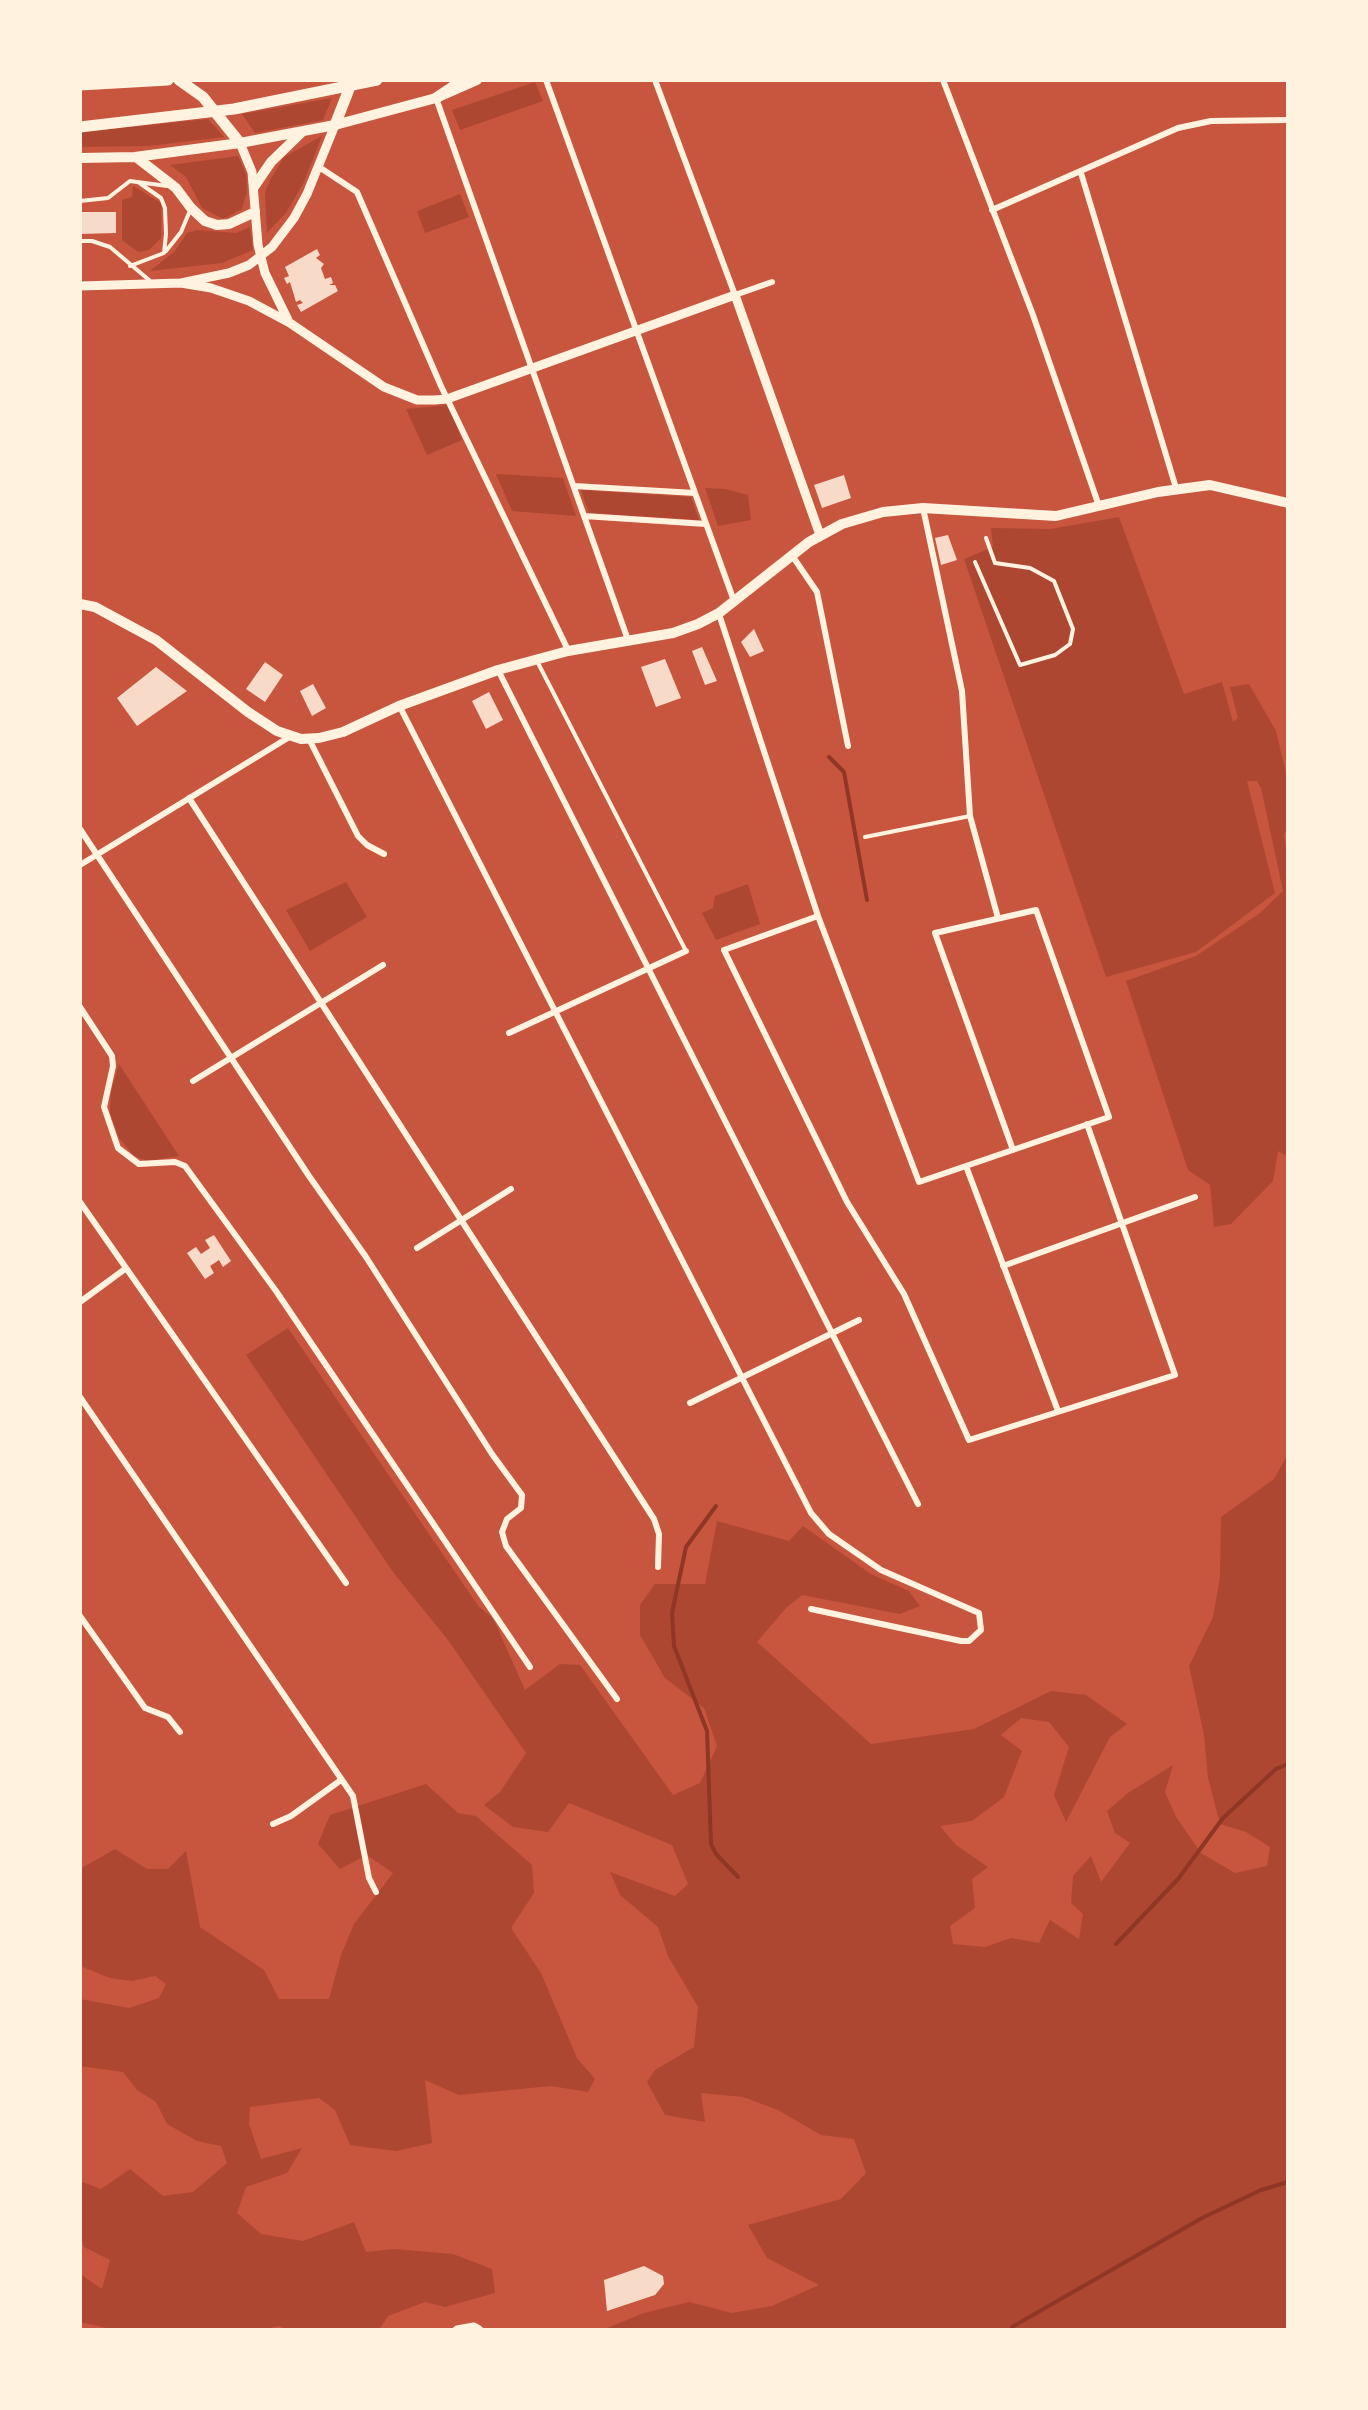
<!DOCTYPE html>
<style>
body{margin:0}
#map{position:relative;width:1368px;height:2410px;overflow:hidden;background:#c8553d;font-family:Merriweather,serif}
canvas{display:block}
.frame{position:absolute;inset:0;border:82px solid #fff3e0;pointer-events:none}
</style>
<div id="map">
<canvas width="1368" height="2410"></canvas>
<div class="frame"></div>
</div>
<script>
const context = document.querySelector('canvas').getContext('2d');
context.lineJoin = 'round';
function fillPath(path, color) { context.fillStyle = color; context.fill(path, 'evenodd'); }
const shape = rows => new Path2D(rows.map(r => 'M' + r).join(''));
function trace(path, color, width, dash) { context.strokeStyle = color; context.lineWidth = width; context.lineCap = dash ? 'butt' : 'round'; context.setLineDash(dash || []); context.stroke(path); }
const green = shape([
 [535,82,543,101,460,130,452,110],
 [332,98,323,120,255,133,242,114],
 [208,119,224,137,148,146,80,147,80,132],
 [322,136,303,184,286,213,267,233,265,193,270,180,284,157],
 [238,156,246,174,247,191,242,209,223,219,202,208,186,177,170,165],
 [133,186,161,203,161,238,149,250,138,252,122,240,122,200,132,197],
 [460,194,469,217,425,233,417,211],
 [250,227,253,250,222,263,150,271,175,251,187,233,197,230,236,233],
 [448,405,462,440,427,455,406,409],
 [496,474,563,478,576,516,512,511],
 [705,488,725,489,748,495,751,520,718,526],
 [581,490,691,497,699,520,589,513],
 [1119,517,1184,694,1222,682,1233,722,1238,718,1230,687,1249,684,1276,731,1288,781,1288,827,1284,834,1288,863,1288,1157,1278,1151,1273,1181,1231,1224,1214,1227,1210,1185,1188,1170,1126,981,1196,956,1260,913,1283,891,1261,788,1257,781,1247,781,1275,893,1196,952,1106,977,964,559,993,547,991,528,1051,529],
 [346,882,367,917,310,951,286,910],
 [748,884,760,924,716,940,702,913,713,908,715,896],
 [119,1064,179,1156,148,1161,134,1156,119,1138,110,1113,111,1092],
 [288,1328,479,1607,493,1618,525,1690,560,1664,580,1665,673,1795,700,1783,717,1746,704,1708,665,1678,640,1635,640,1605,655,1584,705,1584,717,1521,789,1541,803,1526,871,1574,909,1591,920,1606,900,1614,802,1595,786,1608,757,1642,871,1744,974,1729,1051,1691,1086,1695,1127,1724,1110,1737,1066,1822,1054,1795,1069,1747,1049,1722,1021,1718,1001,1735,1022,1751,1004,1797,972,1821,940,1826,956,1845,988,1867,972,1879,975,1908,950,1926,953,1944,985,1947,1011,1938,1039,1943,1050,1920,1079,1939,1083,1914,1071,1903,1073,1876,1091,1856,1101,1882,1130,1843,1115,1833,1107,1811,1128,1793,1173,1765,1165,1792,1176,1817,1201,1853,1235,1873,1267,1866,1270,1847,1246,1832,1220,1824,1208,1778,1204,1735,1189,1666,1213,1617,1220,1577,1221,1517,1274,1479,1288,1454,1288,2330,602,2330,644,2313,689,2302,732,2313,772,2306,819,2285,767,2258,748,2225,841,2199,866,2173,854,2139,821,2135,778,2110,743,2097,701,2093,705,2122,665,2115,647,2082,655,2070,694,2047,698,2007,668,1956,658,1927,620,1895,610,1872,675,1896,688,1884,672,1845,569,1803,548,1832,513,1827,484,1805,500,1792,526,1753,448,1640,393,1572,246,1355],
 [426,1784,458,1813,476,1816,532,1865,534,1893,511,1928,541,1973,577,2058,595,2079,588,2092,551,2086,459,2095,425,2080,432,2143,396,2151,350,2145,335,2110,319,2098,250,2107,249,2124,261,2159,302,2148,287,2173,246,2187,237,2213,261,2234,303,2241,354,2222,366,2252,394,2249,453,2254,492,2269,495,2293,445,2307,425,2302,388,2316,379,2330,288,2330,279,2326,260,2330,116,2330,80,2322,80,2274,102,2289,110,2260,84,2247,80,2234,80,2181,101,2189,130,2169,163,2196,193,2192,227,2163,221,2146,197,2141,167,2124,156,2102,137,2090,123,2072,80,2066,80,1999,129,2008,159,1998,166,1984,155,1976,132,1981,110,1978,80,1966,80,1869,115,1849,147,1869,168,1869,186,1851,200,1927,264,1970,279,1999,329,1999,341,1955,354,1924,393,1873,367,1855,340,1869,318,1844,330,1815]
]);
const stream = shape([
 [829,757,844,772,867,900],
 [716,1506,686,1547,672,1613,674,1646,707,1731,711,1844,716,1854,738,1877],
 [1116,1944,1178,1879,1223,1818,1276,1769,1288,1764],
 [1012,2327,1202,2218,1261,2190,1288,2182]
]);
const building = shape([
 [80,212,116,212,116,233,80,234],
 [317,249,320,255,316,258,324,264,321,268,325,279,331,277,333,283,329,285,335,285,338,291,301,312,297,305,303,303,300,300,296,302,290,282,287,284,284,278,289,276,285,267],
 [844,475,851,498,822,508,814,485],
 [948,535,957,560,941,565,935,538],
 [754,629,764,651,750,657,741,642],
 [702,647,717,681,705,685,692,651],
 [665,659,681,698,656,707,641,667],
 [265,662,283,675,265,702,246,689],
 [156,667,187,691,137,726,117,698],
 [313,684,326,708,312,716,300,691],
 [489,692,503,720,486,729,472,701],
 [214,1235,231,1261,223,1267,219,1260,210,1266,214,1273,205,1279,187,1253,196,1247,201,1254,210,1248,205,1240],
 [644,2266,663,2276,664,2284,655,2295,607,2311,604,2280]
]);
const service = shape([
 [80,201,108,198,130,181,167,186],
 [80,241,92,241,110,247,149,280],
 [166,251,181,232,189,213],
 [130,266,164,253,166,234,165,208,161,198,138,182],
 [975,562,1020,665,1055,655,1070,644,1073,629,1054,581,1030,568,995,563,986,538],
 [537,661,686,951],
 [865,837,970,816]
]);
const minor = shape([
 [546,80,734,601],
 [655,80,735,295,772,282],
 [943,80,1033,315,1099,506],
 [436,98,628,640],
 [319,167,357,192,441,386,568,650],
 [1081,173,1176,488],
 [992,210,1178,128,1211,121,1288,120],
 [574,486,695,493],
 [923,508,962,691,970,816,998,918],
 [584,516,706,524],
 [791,554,817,592,848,746],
 [719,614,818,916,919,1182,966,1166,1109,1117,1036,910,935,933,1013,1150],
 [498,670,918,1504],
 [400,707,811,1513,829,1534,881,1570,979,1613,981,1630,969,1641,961,1641,811,1609],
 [309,739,358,836,367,845,384,854],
 [189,798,654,1519,659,1534,658,1567],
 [80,829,309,1176,366,1257,492,1454,522,1495,521,1508,507,1519,502,1532,506,1546,617,1699],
 [80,865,291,736],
 [818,916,724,950,847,1202,904,1294,969,1440,1175,1375,1087,1124],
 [80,1007,112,1056,113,1066,104,1107,118,1148,139,1164,175,1162,185,1166,276,1291,530,1667],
 [509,1033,686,951],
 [193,1081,383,965],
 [966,1166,1058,1411],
 [80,1202,346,1583],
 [417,1248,511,1189],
 [1003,1266,1195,1197],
 [80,1302,125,1269],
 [80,1397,353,1796,369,1878,376,1892],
 [690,1403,859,1320],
 [80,1616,145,1708,168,1717,180,1732],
 [273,1824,291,1816,341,1780]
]);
const tertiary = shape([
 [240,143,252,172,258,245,265,273,288,320],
 [181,283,211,288,249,301,290,323,384,387,417,400,434,400,447,399,735,295,820,535],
 [80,286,181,283,229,273,249,265,272,247,294,218,307,194,335,125],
 [457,2330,474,2327,479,2330]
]);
const secondary = shape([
 [136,157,176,188,191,208,205,221,217,225,229,224,255,212],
 [80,158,135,157,240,143,335,125,436,98,477,80],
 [254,187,271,162,302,132],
 [80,604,95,607,156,640,248,712,277,731,301,739,319,738,343,732,399,706,498,670,568,651,673,633,698,624,719,613,809,542,842,524,883,512,923,508,1056,516,1158,492,1210,485,1288,503]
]);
const primary = shape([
 [179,80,203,97,240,143],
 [80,85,168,80],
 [436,98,463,80],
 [335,125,351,84],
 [80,127,234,109,377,80]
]);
fillPath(green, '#ae4732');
trace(stream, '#8f3625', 4);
fillPath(building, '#f7dbc8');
trace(service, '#fff3e0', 4);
trace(minor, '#fff3e0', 6);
trace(tertiary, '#fff3e0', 9);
trace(secondary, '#fff3e0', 10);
trace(primary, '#fff3e0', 11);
</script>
